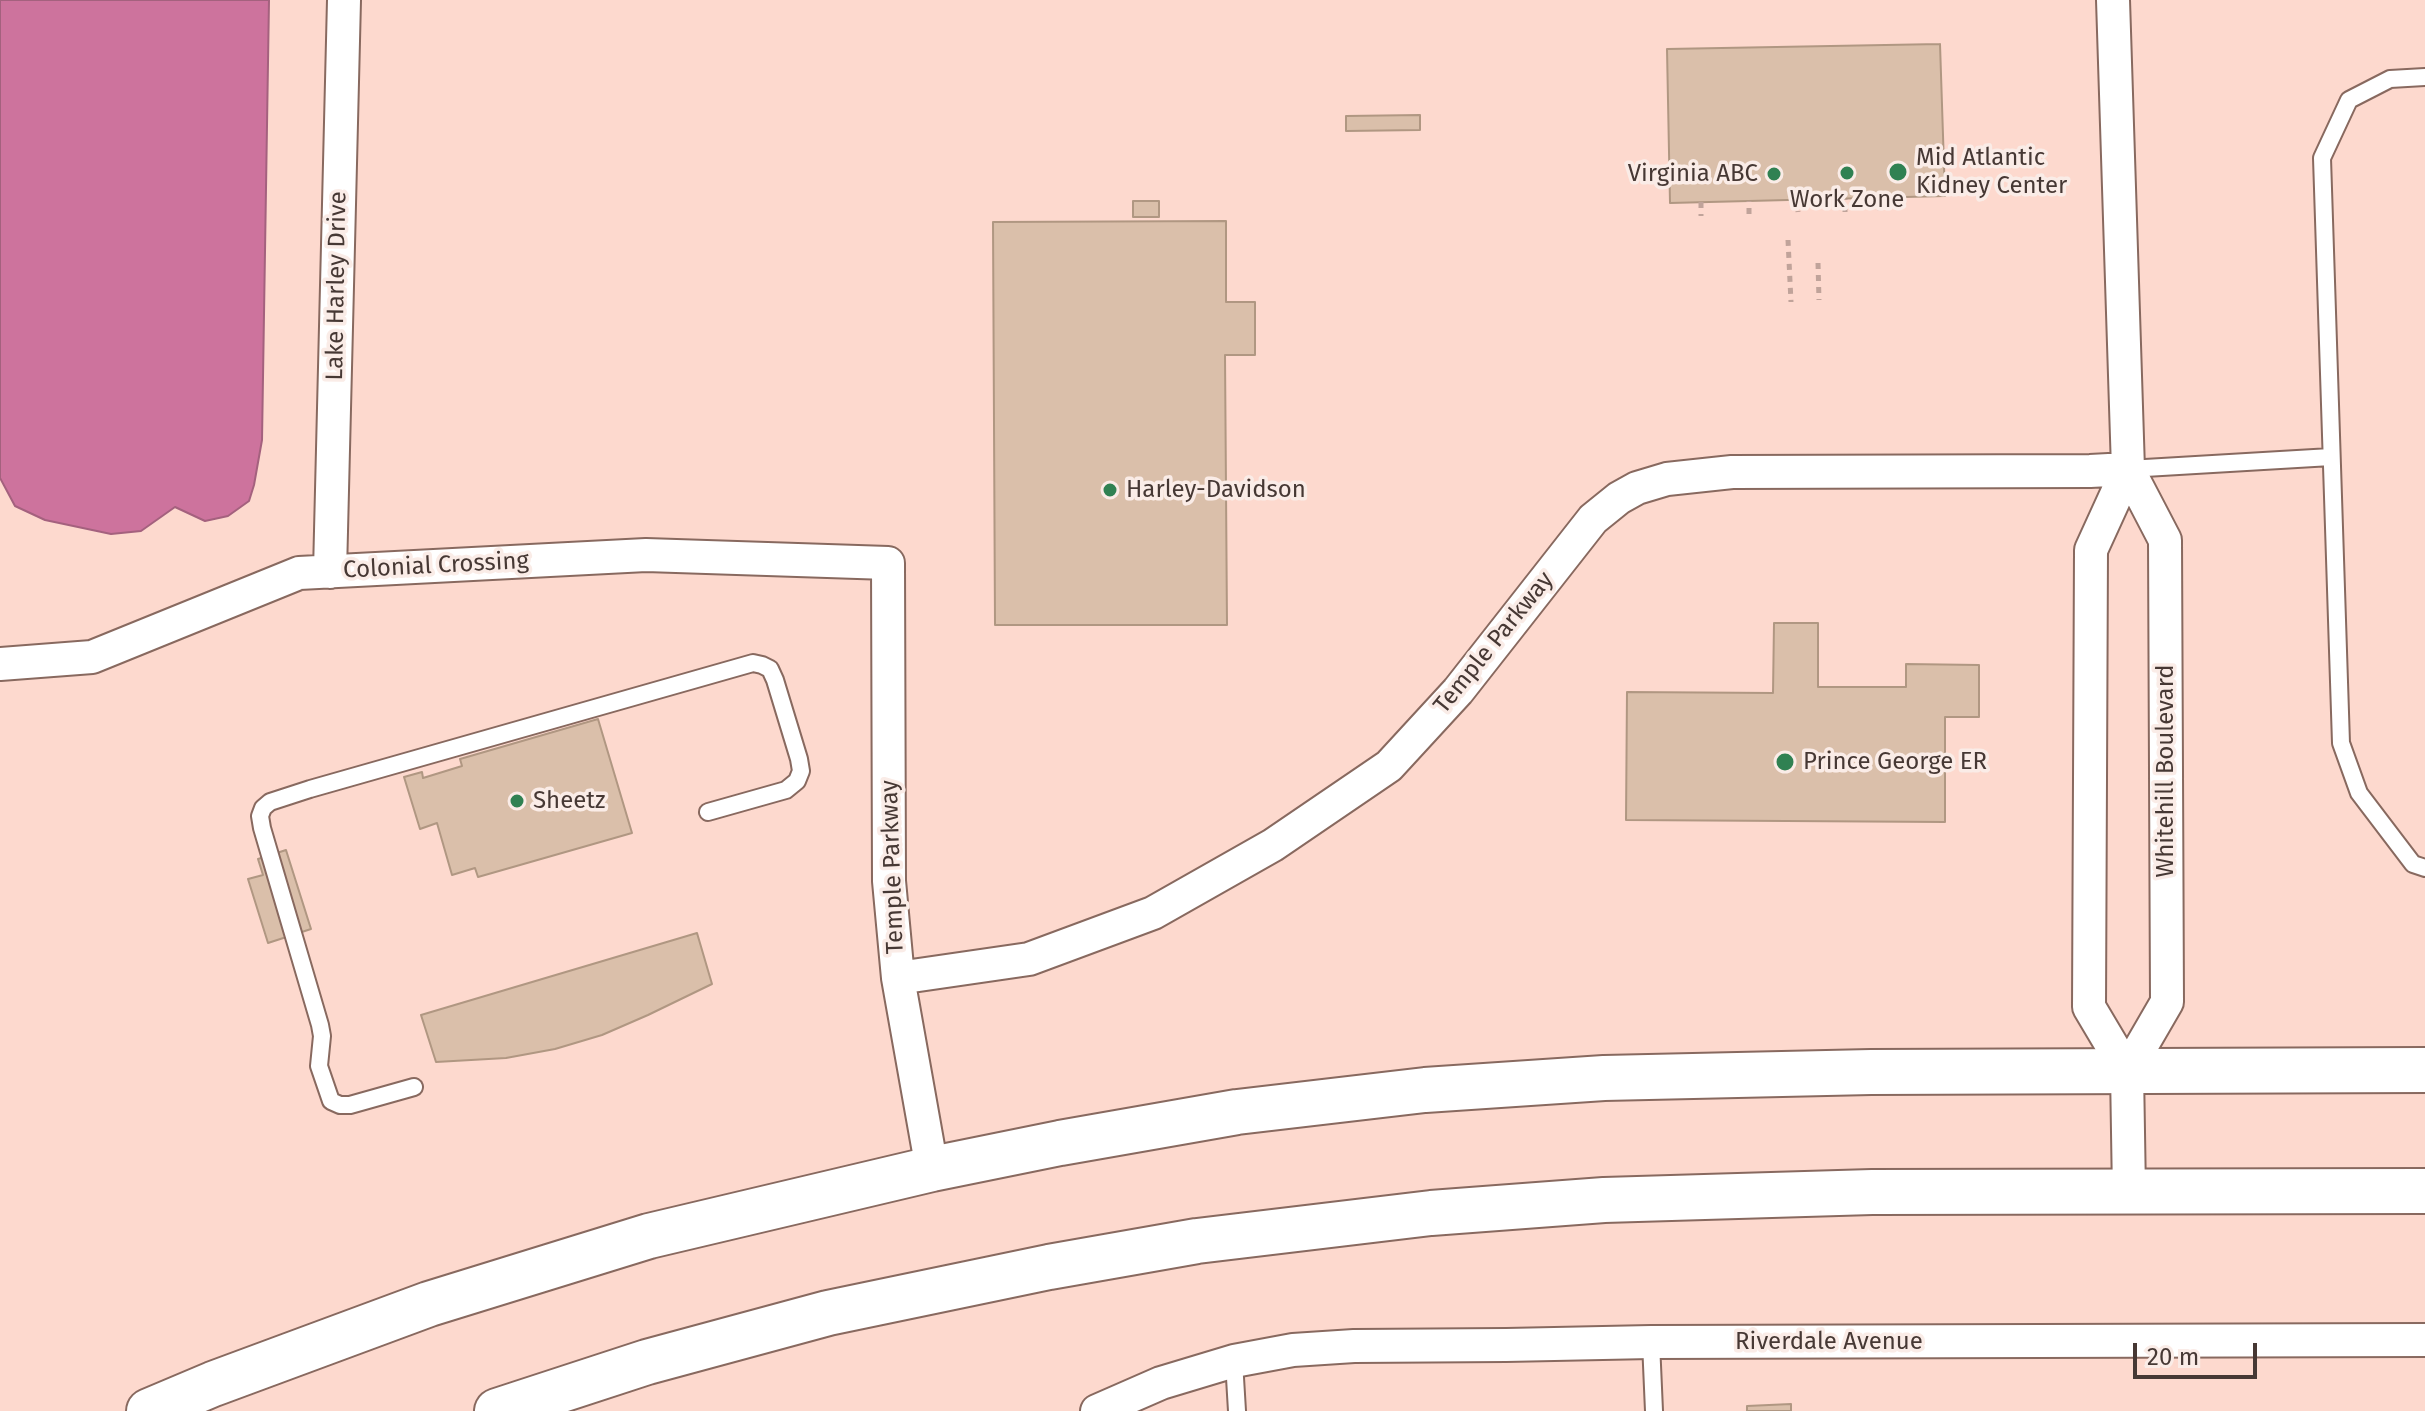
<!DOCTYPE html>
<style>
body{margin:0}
#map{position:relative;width:2425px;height:1411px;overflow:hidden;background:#fdd9ce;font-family:"Fira Sans",sans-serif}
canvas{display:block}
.scale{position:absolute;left:2133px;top:1343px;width:124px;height:36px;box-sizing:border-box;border:4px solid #463834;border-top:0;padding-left:10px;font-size:24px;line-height:28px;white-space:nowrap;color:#463834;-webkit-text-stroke:6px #faece7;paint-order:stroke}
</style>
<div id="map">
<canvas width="2425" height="1411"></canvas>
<div class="scale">20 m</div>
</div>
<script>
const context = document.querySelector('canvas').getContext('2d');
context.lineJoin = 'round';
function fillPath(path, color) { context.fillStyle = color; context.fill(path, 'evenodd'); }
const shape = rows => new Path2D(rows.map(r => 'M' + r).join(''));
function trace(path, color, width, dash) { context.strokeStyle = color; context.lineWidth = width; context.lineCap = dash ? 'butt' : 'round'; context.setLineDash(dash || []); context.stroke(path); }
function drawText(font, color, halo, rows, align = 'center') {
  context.font = font + ' "Fira Sans",sans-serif'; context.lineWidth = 7; context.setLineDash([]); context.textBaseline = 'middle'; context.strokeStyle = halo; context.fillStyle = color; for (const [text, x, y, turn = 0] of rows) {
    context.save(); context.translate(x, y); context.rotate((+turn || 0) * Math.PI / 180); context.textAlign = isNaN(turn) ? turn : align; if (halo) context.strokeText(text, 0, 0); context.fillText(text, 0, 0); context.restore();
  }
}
const water = shape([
 [0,0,269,0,262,440,254,485,249,501,228,516,205,521,175,507,141,531,111,534,45,520,15,506,0,478,0,0]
]);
const building = shape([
 [1940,44,1945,196,1670,203,1667,49,1940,44],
 [1420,115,1420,130,1346,131,1346,116,1420,115],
 [1133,201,1159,201,1159,217,1133,217,1133,201],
 [1226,221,1226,302,1255,302,1255,355,1225,355,1227,625,995,625,993,222,1226,221],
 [1774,623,1818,623,1818,687,1906,687,1906,664,1979,665,1979,717,1945,717,1945,822,1626,820,1627,692,1773,693,1774,623],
 [598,719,632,833,478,877,475,868,452,875,437,823,420,829,404,777,422,772,423,778,462,766,460,759,598,719],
 [286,850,311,929,268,943,248,879,263,875,258,859,286,850],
 [697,933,712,984,648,1015,602,1035,555,1049,506,1058,436,1062,421,1015,697,933],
 [1791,1404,1791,1411,1747,1411,1747,1406,1791,1404]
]);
const path = shape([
 [1879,197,1880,210],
 [1797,199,1798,212],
 [1701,202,1701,216],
 [1845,212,1845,199],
 [1749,214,1749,201],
 [1788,240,1791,302],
 [1818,263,1819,300]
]);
const lane = shape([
 [2425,77,2390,79,2349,100,2322,158,2341,743,2359,793,2413,864,2425,868],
 [2128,469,2331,457],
 [414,1087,350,1105,340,1105,331,1101,319,1066,322,1036,320,1025,262,828,260,816,263,808,270,802,310,789,753,663,762,665,770,669,775,680,799,759,801,771,797,781,786,790,708,812],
 [1651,1342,1654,1411],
 [1234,1361,1237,1411]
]);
const street = shape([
 [2113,0,2128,469,2165,540,2167,1002,2127,1071],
 [2128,469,2091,550,2089,1007,2127,1071,2129,1193],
 [330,572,344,0],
 [0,664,92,657,299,573,646,555,888,563,889,881,898,978,932,1169],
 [898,978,1029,959,1153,913,1273,845,1389,766,1458,691,1593,519,1619,498,1637,488,1667,479,1732,472,2090,471,2128,469],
 [1097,1411,1161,1383,1234,1361,1293,1350,1354,1346,1506,1345,1651,1342,2425,1340]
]);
const primary = shape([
 [149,1411,213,1384,429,1304,649,1236,932,1169,1060,1143,1237,1112,1425,1090,1604,1078,1871,1072,2425,1070],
 [497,1411,647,1362,828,1313,1049,1267,1197,1241,1431,1213,1604,1200,1872,1192,2425,1191]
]);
const markers = [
 [1898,172,10,"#308152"],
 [1847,173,8,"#308152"],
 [1774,174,8,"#308152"],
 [1110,490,8,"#308152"],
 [1785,762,10,"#308152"],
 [517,801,8,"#308152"]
];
const poiNames = [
 ["Mid Atlantic",1916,158],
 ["Kidney Center",1916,186],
 ["Virginia ABC",1758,174,"right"],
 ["Work Zone",1847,200,"center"],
 ["Harley-Davidson",1126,490],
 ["Prince George ER",1803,762],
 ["Sheetz",533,801]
];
const streetNames = [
 ["Lake Harley Drive",337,286,-89],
 ["Colonial Crossing",436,566,-3],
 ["Temple Parkway",1494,643,-51],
 ["Whitehill Boulevard",2166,771,-90],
 ["Temple Parkway",893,867,-92],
 ["Riverdale Avenue",1829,1342]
];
fillPath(water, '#cd739d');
trace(water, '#a4617e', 2);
fillPath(building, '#dabfaa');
trace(building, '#b09782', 2);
trace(lane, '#88695f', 20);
trace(street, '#88695f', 36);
trace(primary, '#88695f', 48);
trace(path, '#c0a39a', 5, [6, 6]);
trace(lane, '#fff', 16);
trace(street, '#fff', 32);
trace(primary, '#fff', 44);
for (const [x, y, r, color] of markers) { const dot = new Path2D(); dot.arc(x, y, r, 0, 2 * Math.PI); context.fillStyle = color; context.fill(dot); trace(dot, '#faece7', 3); }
drawText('24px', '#463834', '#faece7', poiNames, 'left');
drawText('24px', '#463834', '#faece7', streetNames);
</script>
